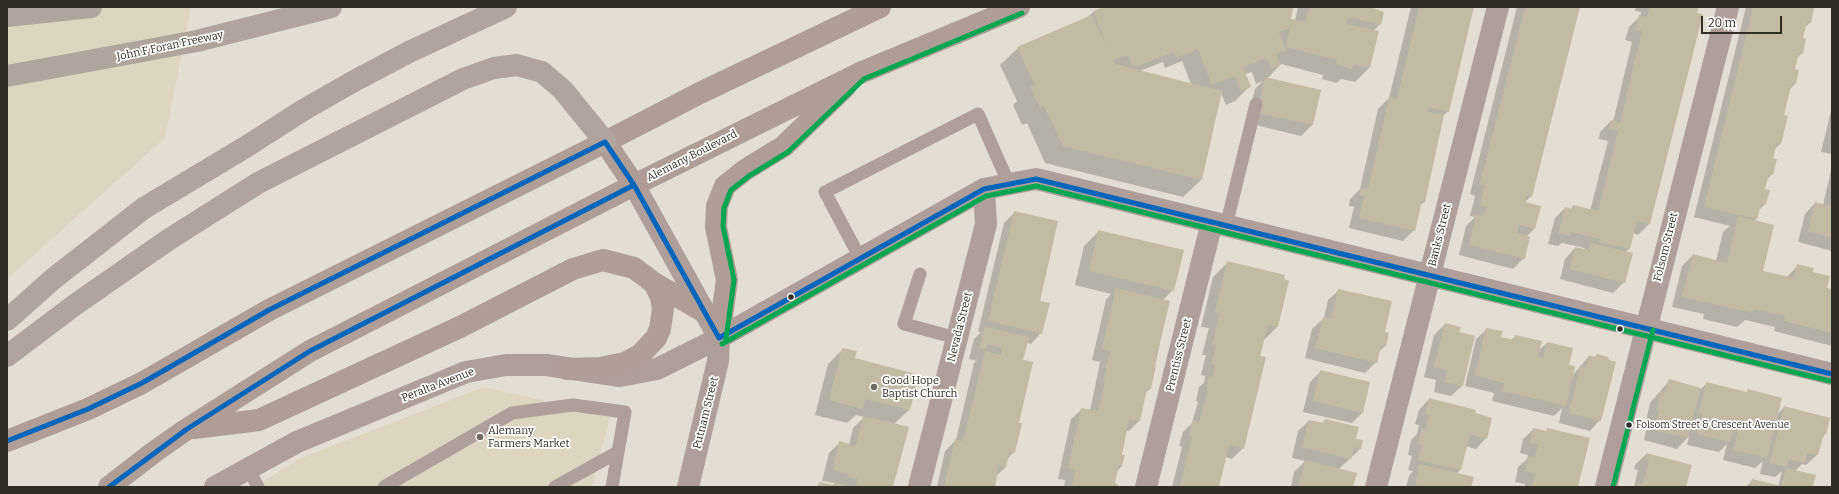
<!DOCTYPE html>
<style>
body{margin:0}
#map{position:relative;width:1839px;height:494px;overflow:hidden;background:#e2ded1;font-family:Bitter,serif}
canvas{display:block}
.frame{position:absolute;inset:0;border:8px solid #2f2d24;pointer-events:none}
.scale{position:absolute;left:1701px;top:16px;width:81px;height:18px;box-sizing:border-box;border:2px solid #2f2d24;border-top:0;padding-left:5px;font-size:12px;line-height:14px;white-space:nowrap;color:#2f2d24;-webkit-text-stroke:3px #fff;paint-order:stroke}
</style>
<div id="map">
<canvas width="1839" height="494"></canvas>
<div class="frame"></div>
<div class="scale">20 m</div>
</div>
<script>
const context = document.querySelector('canvas').getContext('2d');
context.lineJoin = 'round';
function fillPath(path, color) { context.fillStyle = color; context.fill(path, 'evenodd'); }
const shape = rows => new Path2D(rows.map(r => 'M' + r).join(''));
function trace(path, color, width, dash) { context.strokeStyle = color; context.lineWidth = width; context.lineCap = dash ? 'butt' : 'round'; context.setLineDash(dash || []); context.stroke(path); }
function drawText(font, color, halo, rows, align = 'center') {
  context.font = font + ' Bitter,serif'; context.lineWidth = 3.5; context.setLineDash([]); context.textBaseline = 'middle'; context.strokeStyle = halo; context.fillStyle = color; for (const [text, x, y, turn = 0] of rows) {
    context.save(); context.translate(x, y); context.rotate((+turn || 0) * Math.PI / 180); context.textAlign = isNaN(turn) ? turn : align; if (halo) context.strokeText(text, 0, 0); context.fillText(text, 0, 0); context.restore();
  }
}
const built = shape([
 [7,7,191,7,165,138,7,279],
 [484,387,610,416,592,487,254,487,299,459]
]);
const shadow = shape([
 [1107,7,1292,7,1290,22,1295,21,1298,7,1369,7,1380,24,1373,31,1370,67,1355,82,1341,79,1337,83,1322,79,1323,75,1281,64,1267,79,1320,90,1312,125,1301,136,1247,123,1255,89,1263,81,1256,84,1252,72,1245,74,1250,86,1235,101,1226,105,1221,93,1201,180,1183,197,1045,163,1027,123,1022,125,1013,105,1017,101,1000,65,1018,48,1088,17,1093,12],
 [1182,61,1191,84,1140,71,1163,62,1165,68],
 [1411,7,1473,7,1448,111,1442,117,1424,202,1420,206,1414,230,1403,241,1349,228,1354,207,1349,206,1350,199,1360,189,1378,109,1389,98],
 [1517,7,1579,7,1531,196,1524,203,1535,228,1526,237,1524,258,1513,269,1459,255,1466,226,1475,217,1470,216,1475,196,1470,194],
 [1636,7,1697,7,1696,14,1701,15,1649,224,1638,235,1633,233,1629,249,1625,252,1624,282,1613,293,1560,279,1565,259,1575,248,1584,250,1585,248,1562,243,1558,246,1548,244,1555,218,1565,208,1571,209,1573,206,1590,211,1608,141,1599,139,1600,132,1611,121,1613,122,1632,42,1625,40,1629,27,1640,16,1641,12,1635,11],
 [1746,7,1810,7,1813,9,1810,23,1804,28,1802,39,1802,53,1797,58,1794,70,1795,84,1790,89,1783,115,1780,144,1774,150,1772,174,1766,180,1764,189,1765,204,1758,211,1756,219,1754,221,1761,275,1787,277,1798,265,1812,273,1826,288,1832,290,1832,346,1774,331,1775,327,1745,320,1737,327,1703,319,1704,314,1672,307,1682,266,1693,255,1716,261,1723,232,1730,226,1694,217],
 [1832,107,1832,154,1821,152],
 [1832,166,1832,251,1798,242,1805,214,1815,203,1823,205],
 [1015,212,1039,301,1041,333,1031,344,1027,343,1022,361,1014,452,1007,459,1006,467,996,476,994,487,937,487,945,451,956,440,974,363,977,361,969,359,974,339,981,332,978,332,1004,223],
 [1099,231,1173,290,1163,300,1169,301,1150,389,1145,393,1139,421,1129,431,1126,431,1120,455,1122,466,1117,471,1114,483,1116,487,1064,487,1065,480,1058,479,1071,419,1082,409,1090,411,1100,362,1092,360,1106,300,1111,294,1075,285,1084,246],
 [1228,262,1277,327,1263,341,1243,448,1232,459,1225,457,1218,487,1172,487,1182,447,1179,446,1183,432,1192,423,1198,402,1196,401,1199,387,1204,383,1205,376,1201,375,1206,355,1202,355,1209,328,1201,327,1213,277],
 [1339,290,1384,332,1385,346,1378,353,1376,362,1365,373,1305,358,1312,329,1324,318,1328,300],
 [1445,324,1462,386,1451,396,1434,392,1436,380,1424,377,1434,335],
 [1487,329,1500,338,1511,340,1516,336,1538,351,1547,343,1568,366,1572,376,1589,356,1595,358,1600,420,1590,431,1559,423,1562,408,1554,416,1492,401,1494,393,1465,386,1476,339],
 [843,349,854,359,918,375,909,410,894,424,893,487,816,487,820,483,832,486,835,483,822,481,829,453,839,443,849,445,853,428,864,417,856,415,847,423,815,415,828,364],
 [1321,371,1362,413,1352,423,1303,412,1310,382],
 [1670,380,1701,389,1707,383,1777,415,1784,407,1825,434,1822,438,1817,455,1806,465,1802,464,1795,471,1812,487,1746,487,1752,481,1778,487,1782,471,1775,477,1760,474,1763,461,1755,468,1723,460,1727,444,1719,452,1687,445,1689,436,1677,449,1644,440,1648,422,1646,421,1650,403],
 [1429,399,1473,414,1486,438,1476,449,1466,446,1460,470,1456,474,1470,487,1406,487,1409,476,1413,471,1408,470,1412,456,1408,455,1411,440,1417,434,1419,425,1415,424,1419,410],
 [1325,420,1360,449,1339,469,1352,487,1291,487,1294,472,1305,461,1292,458,1298,431,1309,421,1322,424],
 [1534,429,1545,432,1548,429,1577,487,1525,487,1525,484,1515,482,1518,467,1527,459,1528,455,1520,453,1523,439],
 [1646,454,1685,487,1634,487,1638,470,1634,469,1635,465]
]);
const building = shape([
 [1104,7,1293,7,1291,19,1305,22,1309,7,1370,7,1384,12,1381,25,1348,17,1346,24,1379,31,1370,68,1354,64,1352,69,1336,64,1337,60,1286,47,1290,28,1279,32,1286,50,1276,54,1281,65,1271,69,1267,58,1243,67,1251,87,1240,91,1235,76,1212,85,1198,49,1176,58,1174,52,1138,66,1131,64,1128,55,1113,60,1115,64,1222,91,1202,180,1063,146,1044,106,1040,108,1030,87,1035,85,1017,47,1092,15,1108,48,1093,11],
 [1419,7,1474,7,1449,112,1429,107,1428,112,1444,115,1425,202,1422,201,1415,231,1359,218,1364,196,1359,195,1361,188,1368,189,1389,98,1397,99],
 [1525,7,1580,7,1532,197,1527,195,1525,202,1541,206,1535,229,1519,225,1517,233,1530,237,1525,259,1469,245,1476,214,1483,216,1486,207,1480,205,1485,185,1480,184],
 [1650,7,1698,7,1697,13,1703,14,1650,224,1637,221,1630,249,1599,242,1600,239,1571,232,1570,236,1558,233,1565,207,1572,209,1573,205,1598,211,1618,131,1609,129,1611,120,1620,123,1642,31,1635,30,1639,15,1647,17],
 [1753,7,1811,7,1814,8,1811,23,1807,22,1803,38,1806,39,1803,54,1799,53,1795,69,1799,70,1796,84,1792,83,1784,115,1788,116,1781,144,1777,143,1773,159,1777,159,1773,175,1769,174,1765,189,1770,190,1766,204,1761,204,1757,219,1704,207],
 [1265,77,1321,90,1313,125,1257,113],
 [1832,201,1832,238,1808,231,1815,202,1830,206],
 [1014,211,1058,221,1040,301,1050,303,1042,334,988,321],
 [1738,216,1774,225,1763,271,1794,278,1797,264,1814,268,1813,272,1830,276,1827,288,1832,289,1832,333,1784,321,1785,316,1754,309,1753,313,1682,297,1693,254,1727,263],
 [1098,230,1184,250,1174,291,1089,271],
 [1590,243,1633,253,1625,283,1570,269,1575,247,1588,250],
 [1227,261,1285,275,1284,279,1289,281,1278,327,1268,325,1260,356,1266,357,1244,449,1229,445,1219,487,1180,487,1192,436,1189,435,1193,420,1199,422,1208,391,1206,391,1209,376,1213,377,1215,365,1211,364,1216,345,1212,344,1220,313,1215,312],
 [1116,288,1170,301,1155,361,1155,365,1156,365,1151,389,1147,389,1140,421,1129,419,1122,455,1125,455,1122,466,1119,465,1115,483,1118,484,1117,487,1071,487,1076,470,1068,468,1081,408,1098,411,1105,382,1103,382,1110,351,1102,349],
 [1338,289,1392,301,1385,332,1389,333,1386,347,1381,346,1377,363,1315,348,1323,317,1331,319],
 [1445,323,1461,327,1459,332,1475,336,1463,386,1444,382,1447,370,1434,367],
 [985,327,1029,337,1023,360,1033,362,1019,423,1022,423,1015,453,1010,451,1006,467,999,465,995,487,944,487,955,439,963,441,985,351,1001,355,1002,348,988,344,986,350,979,348],
 [1486,328,1503,331,1501,337,1514,340,1515,335,1542,341,1538,356,1543,358,1547,342,1573,348,1569,365,1575,366,1566,406,1502,391,1504,383,1475,375],
 [842,348,857,351,855,358,919,375,910,410,865,399,863,409,829,400],
 [1597,354,1608,357,1609,360,1616,362,1601,421,1569,413,1580,366,1586,367,1589,355,1595,357],
 [1320,370,1370,382,1363,413,1313,401],
 [1669,379,1701,388,1688,438,1654,430,1659,411,1656,410,1661,391,1666,392],
 [1706,382,1747,392,1748,389,1782,398,1767,458,1733,450,1740,423,1735,422,1730,442,1697,434,1702,414,1699,413],
 [1429,398,1476,410,1475,413,1492,418,1487,439,1470,434,1461,470,1418,460,1422,445,1418,444,1422,428,1426,429,1429,415,1425,414],
 [1784,406,1830,418,1826,435,1824,434,1818,455,1807,453,1805,463,1789,459,1787,467,1770,463],
 [863,416,909,427,893,487,856,487,858,479,848,477,849,474,833,470,839,441,856,446],
 [1325,419,1359,427,1356,439,1363,440,1361,449,1354,447,1351,459,1302,447,1309,420,1324,423],
 [1533,428,1547,431,1547,428,1590,438,1578,487,1532,487,1535,473,1525,471,1529,456,1535,457,1538,444,1530,443],
 [1646,453,1692,465,1686,487,1637,487,1638,483,1643,484,1649,460,1644,459],
 [1305,460,1357,473,1353,487,1298,487],
 [1419,464,1474,477,1471,487,1424,487,1415,485],
 [1786,468,1816,475,1813,487,1781,487],
 [1752,479,1781,486,1781,487,1750,487],
 [819,482,834,485,834,482,847,485,846,487,818,487]
]);
const service = shape([
 [1226,226,1256,104],
 [860,258,825,192,978,114,1009,184],
 [920,274,904,324,957,338],
 [248,468,258,487],
 [384,487,512,413,573,405,625,412,612,487],
 [555,487,618,452]
]);
const minor = shape([
 [634,185,719,338,718,361,688,487],
 [215,487,297,442,466,372,506,365,546,365,620,376,657,369,719,338,984,189,1036,179,1832,374],
 [919,487,986,224,984,189],
 [1146,487,1212,222],
 [1376,487,1498,7],
 [1606,487,1728,7]
]);
const primary = shape([
 [605,142,634,185],
 [719,338,727,280,716,227,717,206,725,186,745,170,784,146,845,87],
 [567,369,600,368,625,363,640,355,656,338,660,329,663,309,661,297,654,283],
 [194,428,259,420,460,327,573,269,603,260,634,268,654,283,706,313],
 [7,441,88,409,142,383,269,310,605,142,700,93,880,7],
 [109,487,154,452,187,429,310,351,634,185,860,73,1019,7]
]);
const motorway = shape([
 [7,16,91,7],
 [7,76,197,41,331,7],
 [7,320,53,279,144,208,244,148,305,109,356,80,409,52,506,7],
 [7,356,76,304,168,240,258,183,463,79,494,68,517,65,542,72,563,90,605,142]
]);
const bus1 = shape([
 [719,338,984,189,1036,179,1832,374],
 [7,441,88,409,142,383,269,310,605,142,634,185,719,338],
 [109,487,187,429,310,351,634,185]
]);
const bus2 = shape([
 [726,339,734,280,723,226,724,208,731,190,749,176,788,152,864,79,1022,13],
 [722,344,986,196,1036,186,1830,381],
 [1613,487,1653,330]
]);
const markers = [
 [791,297,3.5,"#2f2d24"],
 [1620,329,3.5,"#2f2d24"],
 [874,387,4,"#6e6b61"],
 [1629,425,3.5,"#2f2d24"],
 [480,437,4,"#6e6b61"]
];
const busNames = [
 ["Folsom Street & Crescent Avenue",1636,425]
];
const streetNames = [
 ["John F Foran Freeway",170,46,-12],
 ["Alemany Boulevard",692,156,-27],
 ["Banks Street",1440,235,-76],
 ["Folsom Street",1666,247,-76],
 ["Nevada Street",960,327,-76],
 ["Prentiss Street",1179,355,-76],
 ["Peralta Avenue",438,385,-21],
 ["Putnam Street",706,413,-76]
];
const poiNames = [
 ["Good Hope",882,381],
 ["Baptist Church",882,394],
 ["Alemany",488,431],
 ["Farmers Market",488,444]
];
fillPath(built, '#dcd5c0');
fillPath(shadow, '#0003');
fillPath(building, '#c2baa3');
trace(service, '#af9e99', 13);
trace(minor, '#af9e99', 22);
trace(primary, '#af9d96', 22);
trace(motorway, '#b0a49c', 22);
trace(bus1, '#0065bd', 5);
trace(bus2, '#00a651', 5);
for (const [x, y, r, color] of markers) { const dot = new Path2D(); dot.arc(x, y, r, 0, 2 * Math.PI); context.fillStyle = color; context.fill(dot); trace(dot, '#fff', 1.5); }
drawText('10px', '#2f2d24', '#fff', busNames, 'left');
drawText('11px', '#2f2d24', '#fff', streetNames);
drawText('11px', '#2f2d24', '#fff', poiNames, 'left');
</script>
